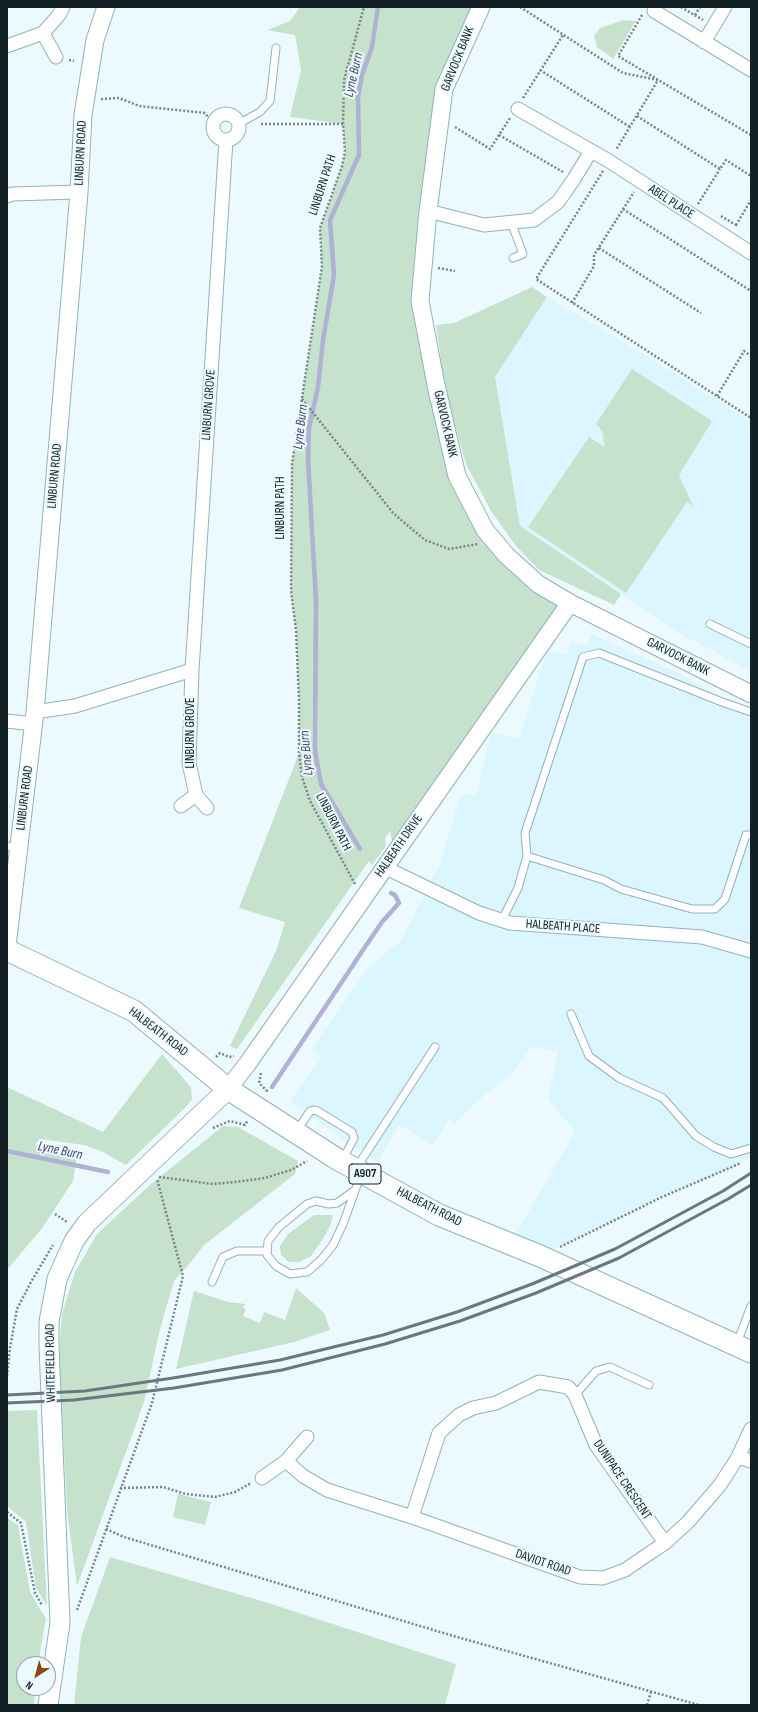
<!DOCTYPE html>
<style>
body{margin:0}
#map{position:relative;width:758px;height:1712px;overflow:hidden;background:#ecfaff;font-family:"Sofia Sans Condensed",sans-serif}
canvas{display:block}
.frame{position:absolute;inset:0;border:8px solid #132024;pointer-events:none}
.north{position:absolute;left:16px;top:1656px;width:40px;height:40px;box-sizing:border-box;background:#ecfaff;border:1px solid #95a3a7;border-radius:50%;rotate:216deg;font-size:11px;font-weight:700;line-height:16px;text-align:center;color:#132024}
.north::after{content:'';display:block;margin:auto;width:14px;height:18px;background:#894911;clip-path:polygon(50% 0,100% 100%,50% 72%,0 100%)}
</style>
<div id="map">
<canvas width="758" height="1712"></canvas>
<div class="frame"></div>
<div class="north">N</div>
</div>
<script>
const context = document.querySelector('canvas').getContext('2d');
context.lineJoin = 'round';
function fillPath(path, color) { context.fillStyle = color; context.fill(path, 'evenodd'); }
const shape = rows => new Path2D(rows.map(r => 'M' + r).join(''));
function trace(path, color, width, dash) { context.strokeStyle = color; context.lineWidth = width; context.lineCap = dash ? 'butt' : 'round'; context.setLineDash(dash || []); context.stroke(path); }
function drawText(font, color, halo, rows, align = 'center') {
  context.font = font + ' "Sofia Sans Condensed",sans-serif'; context.lineWidth = 4; context.setLineDash([]); context.textBaseline = 'middle'; context.strokeStyle = halo; context.fillStyle = color; for (const [text, x, y, turn = 0] of rows) {
    context.save(); context.translate(x, y); context.rotate((+turn || 0) * Math.PI / 180); context.textAlign = isNaN(turn) ? turn : align; if (halo) context.strokeText(text, 0, 0); context.fillText(text, 0, 0); context.restore();
  }
}
const built = shape([
 [547,297,639,351,751,422,751,671,682,635,520,526,495,377],
 [592,634,680,674,719,696,751,710,751,1156,736,1166,662,1197,540,1256,510,1244,575,1132,548,1099,558,1051,531,1047,509,1077,490,1090,455,1123,449,1119,433,1145,399,1125,378,1162,289,1102,322,1057,311,1050,368,968,401,941,440,864,460,795,477,794,491,733,519,738,547,651,566,655,572,642,587,645]
]);
const green = shape([
 [300,7,480,7,444,89,420,301,457,476,485,530,570,603,533,640,392,841,390,831,385,838,386,846,372,865,369,861,237,1049,230,1046,276,951,285,922,239,908,299,753,299,701,296,630,291,591,292,464,322,266,320,228,342,166,345,152,343,124,290,117,301,70,295,35,267,30,290,21],
 [623,20,636,21,613,59,597,47,594,36,600,28],
 [532,287,547,297,495,377,520,526,621,594,614,605,539,570,516,546,491,511,466,464,454,422,444,381,436,325,454,323],
 [632,369,712,421,679,475,693,506,687,502,626,593,528,527,589,437,605,447,602,431,596,424],
 [162,1054,191,1087,192,1099,185,1108,126,1165,103,1152,84,1145,40,1139,35,1145,77,1155,73,1181,43,1227,7,1270,7,1087,103,1132],
 [223,1126,238,1127,298,1161,295,1174,203,1246,192,1261,174,1281,160,1329,144,1402,77,1586,67,1510,59,1352,62,1314,75,1272,97,1234,151,1184],
 [314,1215,333,1215,330,1226,323,1239,311,1256,299,1262,289,1262,281,1255,280,1246,288,1234],
 [296,1288,324,1313,330,1330,294,1342,176,1369,194,1291,228,1302,245,1304,243,1308,246,1309,243,1316,260,1323,264,1312,285,1320],
 [37,1410,47,1606,36,1588,26,1522,7,1506,7,1411],
 [178,1494,211,1502,205,1525,173,1517],
 [7,1518,18,1525,30,1592,46,1619,38,1664,24,1664,24,1688,35,1688,34,1705,7,1705],
 [110,1557,265,1602,456,1664,445,1705,74,1705,81,1637]
]);
const stream = shape([
 [360,849,321,784,315,751,316,601,308,459,309,428,318,387,323,340,334,275,330,220,359,155,358,97,362,75,372,47,378,7],
 [272,1087,365,947,382,922,399,903,395,895,391,893],
 [7,1151,108,1172]
]);
const path = shape([
 [520,7,623,73,658,80,616,150],
 [681,7,703,20],
 [642,15,618,56,751,135],
 [695,15,700,7],
 [69,60,74,61],
 [540,70,630,127],
 [523,98,563,35],
 [101,99,119,98,139,106,205,113,213,124],
 [637,116,720,169,726,160,751,176],
 [261,124,343,124],
 [455,127,490,149,510,118],
 [499,135,563,172],
 [603,171,536,279,751,418],
 [698,204,720,169],
 [623,209,751,291],
 [721,216,736,225,734,226],
 [736,225,751,200],
 [599,248,701,313],
 [438,268,455,271],
 [572,303,594,266,594,255,634,192],
 [717,396,744,351,751,356],
 [302,399,394,514,425,540,449,549,478,544],
 [355,884,310,801,302,777,299,753,299,701,296,630,291,591,292,464,322,266,320,228,342,166,345,152,343,124,344,80,364,7],
 [216,1057,220,1053,229,1057,234,1056],
 [261,1073,259,1083,267,1091,266,1093],
 [213,1128,230,1121,245,1125,248,1120],
 [159,1177,213,1184,235,1182,265,1178,291,1170,307,1161],
 [55,1214,67,1222],
 [560,1247,662,1197,741,1163],
 [7,1376,10,1348,17,1309,31,1282,53,1245],
 [120,1488,163,1487,186,1494,215,1497,235,1492,251,1483],
 [7,1512,21,1523,35,1593,42,1605],
 [106,1529,124,1537,450,1635,699,1705],
 [77,1610,152,1403,183,1276,157,1179],
 [647,1705,651,1692]
]);
const service = shape([
 [238,124,260,112,270,101,276,48],
 [511,222,523,254,513,258],
 [710,624,751,644],
 [7,846,18,848],
 [527,856,604,880,621,889,692,909,715,909,725,899,746,835,751,835],
 [502,920,518,888,527,856,525,833,583,657,599,653,722,702,751,712],
 [571,1014,589,1056,619,1078,663,1098,696,1136,714,1147,731,1154,751,1148],
 [296,1132,310,1111,316,1110,352,1132,354,1138,342,1161],
 [357,1167,435,1047],
 [355,1190,337,1203,329,1204,316,1201,307,1204,279,1227,268,1241,267,1255,276,1266,290,1274,307,1272,321,1260,333,1245,343,1224,361,1174],
 [212,1282,223,1257,237,1251,267,1251],
 [737,1343,751,1306],
 [575,1395,596,1371,610,1367,649,1385]
]);
const minor = shape([
 [654,11,751,70],
 [43,33,56,57],
 [704,42,725,7],
 [7,46,43,33,59,15,63,7],
 [518,109,609,161,751,253],
 '213 127a13 13 0 1 1 26 0a13 13 0 1 1-26 0Z',
 [7,196,12,194,79,192],
 [428,211,484,225,534,220,558,202,574,179,591,151],
 [35,712,75,706,192,670],
 [7,721,34,724],
 [196,795,189,763,192,670,226,140],
 [181,806,196,795,207,808],
 [384,867,479,913,510,923,702,937,751,951],
 [738,1457,751,1461],
 [286,1461,303,1476,327,1490,412,1517,580,1577,603,1578,625,1570,644,1557,665,1543,688,1522,720,1485,738,1457,751,1429],
 [262,1478,286,1461,307,1437],
 [412,1517,439,1433,459,1415,473,1408,496,1403,539,1382,568,1387,575,1395,596,1445,665,1543]
]);
const tertiary = shape([
 [481,7,444,89,428,211,420,301,436,385,457,476,485,530,506,555,538,584,570,603,751,694],
 [7,946,35,712,79,192,83,115,95,40,106,7],
 [228,1089,248,1063,570,603]
]);
const secondary = shape([
 [48,1705,60,1623,49,1345,49,1322,57,1279,74,1241,87,1223,228,1089]
]);
const primary = shape([
 [7,950,134,1011,228,1089,337,1159,439,1215,540,1256,751,1352]
]);
const rail = shape([
 [7,1395,85,1391,173,1378,280,1360,383,1335,457,1312,532,1284,615,1249,723,1191,751,1173],
 [7,1403,74,1400,174,1388,282,1370,385,1344,460,1321,536,1293,619,1258,728,1199,751,1185]
]);
const shields = [
 [365,1174,32]
];
const shieldNames = [
 ["A907",365,1174]
];
const streetNames = [
 ["GARVOCK BANK",458,59,-68],
 ["LINBURN ROAD",81,153,-87],
 ["LINBURN PATH",323,185,-72],
 ["ABEL PLACE",671,202,33],
 ["LINBURN GROVE",209,405,-86],
 ["GARVOCK BANK",445,424,77],
 ["LINBURN ROAD",55,476,-85],
 ["LINBURN PATH",281,508,-90],
 ["GARVOCK BANK",678,657,27],
 ["LINBURN GROVE",191,733,-90],
 ["LINBURN ROAD",25,798,-83],
 ["LINBURN PATH",333,822,63],
 ["HALBEATH DRIVE",399,846,-55],
 ["HALBEATH PLACE",563,927,4],
 ["HALBEATH ROAD",158,1032,38],
 ["HALBEATH ROAD",429,1207,27],
 ["WHITEFIELD ROAD",51,1363,-91],
 ["DUNIPACE CRESCENT",622,1480,56],
 ["DAVIOT ROAD",543,1563,19]
];
const waterNames = [
 ["Lyne Burn",354,75,-77],
 ["Lyne Burn",301,427,-83],
 ["Lyne Burn",307,753,-95],
 ["Lyne Burn",60,1151,12]
];
fillPath(built, '#dbf6fe');
fillPath(green, '#c6e2cd');
trace(stream, '#afb1d5', 4.5);
trace(service, '#90b2bc', 9);
trace(minor, '#90b2bc', 15);
trace(tertiary, '#90b2bc', 19);
trace(secondary, '#90b2bc', 21);
trace(primary, '#90b2bc', 23);
trace(path, '#778489', 2.5, [2, 2]);
trace(service, '#fff', 7);
trace(minor, '#fff', 13);
trace(tertiary, '#fff', 17);
trace(secondary, '#fff', 19);
trace(primary, '#fff', 21);
trace(rail, '#6a777c', 3);
for (const [x, y, w] of shields) { const box = new Path2D(); box.roundRect(x - w / 2, y - 10, w, 20, 3); context.fillStyle = '#ecfaff'; context.fill(box); trace(box, '#132024', 1); }
drawText('bold 12px', '#132024', null, shieldNames);
drawText('13px', '#132024', '#ecfaff', streetNames);
drawText('italic 14px', '#444274', '#ecfaff', waterNames);
</script>
